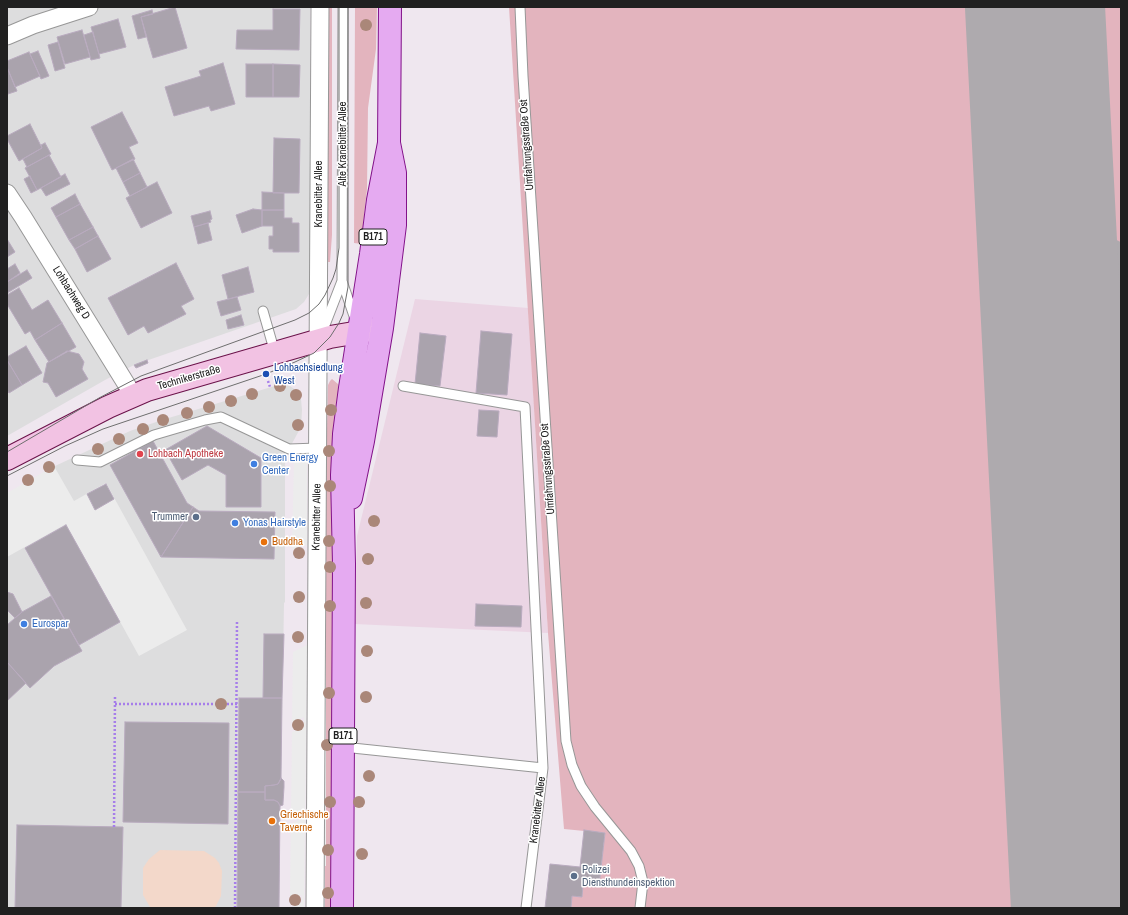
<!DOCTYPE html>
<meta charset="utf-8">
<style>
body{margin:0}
#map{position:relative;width:1128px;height:915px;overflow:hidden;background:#efe7ef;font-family:"Archivo Narrow",sans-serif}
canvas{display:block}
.frame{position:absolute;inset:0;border:8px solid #202020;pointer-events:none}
</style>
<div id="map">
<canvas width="1128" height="915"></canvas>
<div class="frame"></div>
</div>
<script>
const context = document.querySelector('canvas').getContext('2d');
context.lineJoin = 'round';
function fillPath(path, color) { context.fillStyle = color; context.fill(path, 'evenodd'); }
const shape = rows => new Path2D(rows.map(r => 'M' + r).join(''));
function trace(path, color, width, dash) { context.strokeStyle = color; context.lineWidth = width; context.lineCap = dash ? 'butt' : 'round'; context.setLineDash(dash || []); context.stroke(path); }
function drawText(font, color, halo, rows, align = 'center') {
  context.font = font + ' "Archivo Narrow",sans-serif'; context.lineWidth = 3; context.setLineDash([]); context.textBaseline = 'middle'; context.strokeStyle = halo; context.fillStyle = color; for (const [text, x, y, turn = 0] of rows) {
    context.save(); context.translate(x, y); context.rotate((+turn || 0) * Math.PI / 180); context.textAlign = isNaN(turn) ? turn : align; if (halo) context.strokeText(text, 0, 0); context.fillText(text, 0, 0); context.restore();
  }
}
const residential = shape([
 [7,7,310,7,310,280,309,294,304,302,296,309,134,365,105,380,7,436],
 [278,385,290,386,297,391,301,399,302,410,301,427,289,449,285,460,285,602,284,603,281,778,284,781,284,787,283,803,283,805,280,806,279,908,7,908,7,494,55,466,130,431,162,420]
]);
const farmland = shape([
 [415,299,528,308,548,633,355,624,357,536]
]);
const grass = shape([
 [327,7,332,7,332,235,330,262,326,262],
 [355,7,377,7,376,49,368,108,367,189,361,244,354,243],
 [509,7,1121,7,1121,908,571,908,572,896,582,897,583,885,599,886,605,833,564,829,548,633],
 [332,379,338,384,340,398,332,908,325,908,326,471,328,385,330,381]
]);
const park = shape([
 [160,850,204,851,215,858,219,863,222,871,221,896,216,906,214,908,152,908,150,907,143,895,143,868,149,859]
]);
const parking = shape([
 [307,450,307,546,305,545,292,550,294,458],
 [54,466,74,501,106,483,187,630,139,656,66,524,7,557,7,493],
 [320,566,326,566,326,866,319,866],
 [307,645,304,908,291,908,302,902,302,895,290,899,291,824,303,818,303,813,301,811,291,816,292,732,304,727,304,717,292,722,293,652]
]);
const taxiway = shape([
 [1045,184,1048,201,1054,219,1066,238,1076,248,1096,261,1110,268,1121,271],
 [1053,376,1058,340,1064,323,1068,316,1088,293,1103,282,1121,276]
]);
const runway = shape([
 [1035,7,1081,908]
]);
const building = shape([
 [175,7,187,48,153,58,141,17,175,7],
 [273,9,300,9,299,50,236,49,237,30,273,30,273,9],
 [152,10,153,14,141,17,146,37,138,39,132,16,152,10],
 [118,19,126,47,99,54,91,27,118,19],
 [82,30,90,57,65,64,57,37,82,30],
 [93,32,100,58,91,60,84,35,93,32],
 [58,42,65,68,55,71,48,45,58,42],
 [38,51,49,76,41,79,30,54,38,51],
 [29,52,40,76,15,87,7,67,7,61,29,52],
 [223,63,235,104,211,111,209,106,174,116,165,87,201,76,199,71,223,63],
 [246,64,273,64,273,97,246,97,246,64],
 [273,64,300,65,299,97,273,97,273,64],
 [7,67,17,91,8,94,7,93,7,67],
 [122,112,138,143,129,147,135,159,112,170,91,127,122,112],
 [30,124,42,148,19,161,7,139,7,136,30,124],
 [274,138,300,139,299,193,273,193,274,138],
 [45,143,51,154,27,167,23,159,42,148,41,145,45,143],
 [49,155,61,177,37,190,25,168,49,155],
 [133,159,140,173,123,182,116,168,133,159],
 [140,173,147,187,130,196,123,182,140,173],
 [65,174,70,184,46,196,41,188,65,174],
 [30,176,37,190,31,193,24,179,30,176],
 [157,182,172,213,141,228,126,198,157,182],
 [262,192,284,193,284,210,262,210,262,192],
 [75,194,80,204,56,217,51,208,75,194],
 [80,204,93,227,69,240,56,217,80,204],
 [253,209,262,210,262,226,242,233,236,215,253,209],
 [262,210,284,210,284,218,292,218,292,223,299,223,299,252,273,252,273,249,269,249,269,236,273,236,273,226,262,226,262,210],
 [210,211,212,219,210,220,211,222,194,227,191,216,210,211],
 [208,223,212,240,198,244,194,227,208,223],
 [93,227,98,236,75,249,69,240,93,227],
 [98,236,111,259,87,272,75,249,98,236],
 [7,239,15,252,7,257,7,239],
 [176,263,194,299,181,306,186,314,148,333,144,326,128,335,108,298,176,263],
 [15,264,20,273,7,282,7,269,15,264],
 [248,267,254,292,228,299,222,275,248,267],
 [27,270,32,278,7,293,7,282,27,270],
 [19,288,32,310,48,300,62,323,35,340,30,331,25,334,7,304,7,295,19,288],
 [237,297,241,310,221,316,217,302,237,297],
 [241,315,244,325,228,329,226,320,241,315],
 [62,323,76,347,49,362,35,340,62,323],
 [481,331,512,334,507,395,476,393,481,331],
 [420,333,446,336,440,386,415,384,420,333],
 [26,346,42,373,22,385,7,360,7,357,26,346],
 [67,351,79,354,84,362,82,369,88,379,56,397,48,383,43,382,47,363,67,351],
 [7,360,22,385,9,393,7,390,7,360],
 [147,360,148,363,136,368,134,365,147,360],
 [479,410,499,411,497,437,477,436,479,410],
 [207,426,261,458,261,507,226,507,226,475,208,465,182,480,165,450,207,426],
 [153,441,187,503,193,507,161,557,110,465,153,441],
 [106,484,114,499,95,510,87,494,106,484],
 [193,507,199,511,275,512,274,559,161,557,193,507],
 [66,525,120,622,79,645,25,548,66,525],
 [7,592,13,594,22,612,15,618,7,610,7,592],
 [51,596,82,651,54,666,30,688,7,662,7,625,22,612,51,596],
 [476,604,522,606,521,627,475,626,476,604],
 [264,634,284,634,282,698,263,698,264,634],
 [7,662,26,683,7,701,7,662],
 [239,698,282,698,281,779,278,784,274,785,265,786,265,792,238,792,239,698],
 [125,722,229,723,228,824,123,822,125,722],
 [281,778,284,781,284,787,283,803,283,805,280,806,278,802,274,800,265,800,265,786,274,785,278,784,281,778],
 [238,792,265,792,265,800,274,800,278,802,280,806,279,908,237,908,238,792],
 [17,825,123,827,121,908,15,908,17,825],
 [584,830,605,833,599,886,583,885,582,897,572,896,571,908,545,908,550,864,580,867,584,830]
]);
const path = shape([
 [268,381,270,387],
 [115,704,237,704],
 [114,827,115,696],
 [235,908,237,620]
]);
const lane = shape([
 [343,7,342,281,355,319],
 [520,7,523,76,566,741,572,765,581,786,595,807,631,851,639,866,643,882,640,908],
 [263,311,275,353],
 [323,330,342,281],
 [403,386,525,407,543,768],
 [77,460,100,462,154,435,205,420,221,417,289,449,318,448],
 [343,747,543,768,526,908]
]);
const street = shape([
 [7,36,33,25,89,7],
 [7,193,23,217,133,395],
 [315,908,320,7]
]);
const secondary = shape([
 [7,459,108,407,147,390,330,337,377,329]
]);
const primary = shape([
 [351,498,363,441,382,328,395,225,395,173,389,143,390,7],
 [342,908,344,564,342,475,344,434,350,388,371,254,378,200,389,143]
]);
const tram = shape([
 [7,452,99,398,141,376,295,320,309,313,319,304,325,295,333,278,336,269,339,248,339,7],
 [7,476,65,446,103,429,266,374,295,362,314,353,330,337,339,323,343,314,348,287,348,7]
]);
const trees = [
 [366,25],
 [280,386],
 [252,394],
 [296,395],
 [231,401],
 [209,407],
 [331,410],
 [187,413],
 [163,420],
 [298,425],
 [143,429],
 [119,439],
 [98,449],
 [329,451],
 [49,467],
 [28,480],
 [330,486],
 [374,521],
 [329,541],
 [299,553],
 [368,559],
 [330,567],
 [299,597],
 [366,603],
 [330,606],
 [298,637],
 [367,651],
 [329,693],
 [366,697],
 [221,704],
 [298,725],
 [327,745],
 [369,776],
 [330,802],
 [359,802],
 [328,850],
 [362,854],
 [328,893],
 [295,900]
];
const markers = [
 [266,374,4,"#1a4fb4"],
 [140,454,4,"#e0444e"],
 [254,464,4,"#3f7fe0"],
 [196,517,4,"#5c6f8a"],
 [235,523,4,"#3f7fe0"],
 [264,542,4,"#e8710a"],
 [24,624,4,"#3f7fe0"],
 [272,821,4,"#e8710a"],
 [574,876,4,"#5c6f8a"]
];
const shields = [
 [373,237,28],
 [343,736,28]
];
const shieldNames = [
 ["B171",373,237],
 ["B171",343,736]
];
const streetNames = [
 ["Alte Kranebitter Allee",343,144,-90],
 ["Umfahrungsstraße Ost",527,145,-94],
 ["Kranebitter Allee",319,194,-90],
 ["Lohbachweg D",71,293,58],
 ["Technikerstraße",189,378,-16],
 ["Umfahrungsstraße Ost",548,469,-94],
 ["Kranebitter Allee",317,517,-89],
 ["Kranebitter Allee",538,810,-83]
];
const transitNames = [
 ["Lohbachsiedlung",274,368],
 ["West",274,381]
];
const healthNames = [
 ["Lohbach Apotheke",148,454]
];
const shopNames = [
 ["Green Energy",262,458],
 ["Center",262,471],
 ["Yonas Hairstyle",243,523],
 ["Eurospar",32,624]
];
const serviceNames = [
 ["Trummer",188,517],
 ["Polizei",582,870,"left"],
 ["Diensthundeinspektion",582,883,"left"]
];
const foodNames = [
 ["Buddha",272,542],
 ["Griechische",280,815],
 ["Taverne",280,828]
];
fillPath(residential, '#ddddde');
fillPath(farmland, '#ebd5e4');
fillPath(grass, '#e3b4be');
fillPath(park, '#f3d8ca');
fillPath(parking, '#ececec');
trace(taxiway, '#aeaaae', 56);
trace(runway, '#aeaaae', 140);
fillPath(building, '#aaa3ad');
trace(building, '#b9abbf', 1);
trace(lane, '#979797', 11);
trace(street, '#979797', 19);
trace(secondary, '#6b124a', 24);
trace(primary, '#821289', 24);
trace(path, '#a67eea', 2.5, [2, 2]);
trace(lane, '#fff', 9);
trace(street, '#fff', 17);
trace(secondary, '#f2c2e3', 22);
trace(primary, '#e5aaf1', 22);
trace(tram, '#6e6e6e', 1);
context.fillStyle = '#aa8779';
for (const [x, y] of trees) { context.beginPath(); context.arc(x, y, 6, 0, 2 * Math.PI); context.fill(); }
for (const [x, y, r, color] of markers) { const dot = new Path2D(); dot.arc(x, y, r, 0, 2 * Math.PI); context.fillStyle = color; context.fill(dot); trace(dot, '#fff', 1.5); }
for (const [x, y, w] of shields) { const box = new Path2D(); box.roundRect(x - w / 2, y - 8, w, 16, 3); context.fillStyle = '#fff'; context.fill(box); trace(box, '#202020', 1); }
drawText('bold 10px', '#202020', null, shieldNames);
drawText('11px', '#202020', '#fff', streetNames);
drawText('11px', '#164399', '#fff', transitNames, 'left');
drawText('11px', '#be3a42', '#fff', healthNames, 'left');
drawText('11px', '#366cbe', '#fff', shopNames, 'left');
drawText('11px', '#4e5e75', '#fff', serviceNames, 'right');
drawText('11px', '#c56008', '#fff', foodNames, 'left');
</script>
